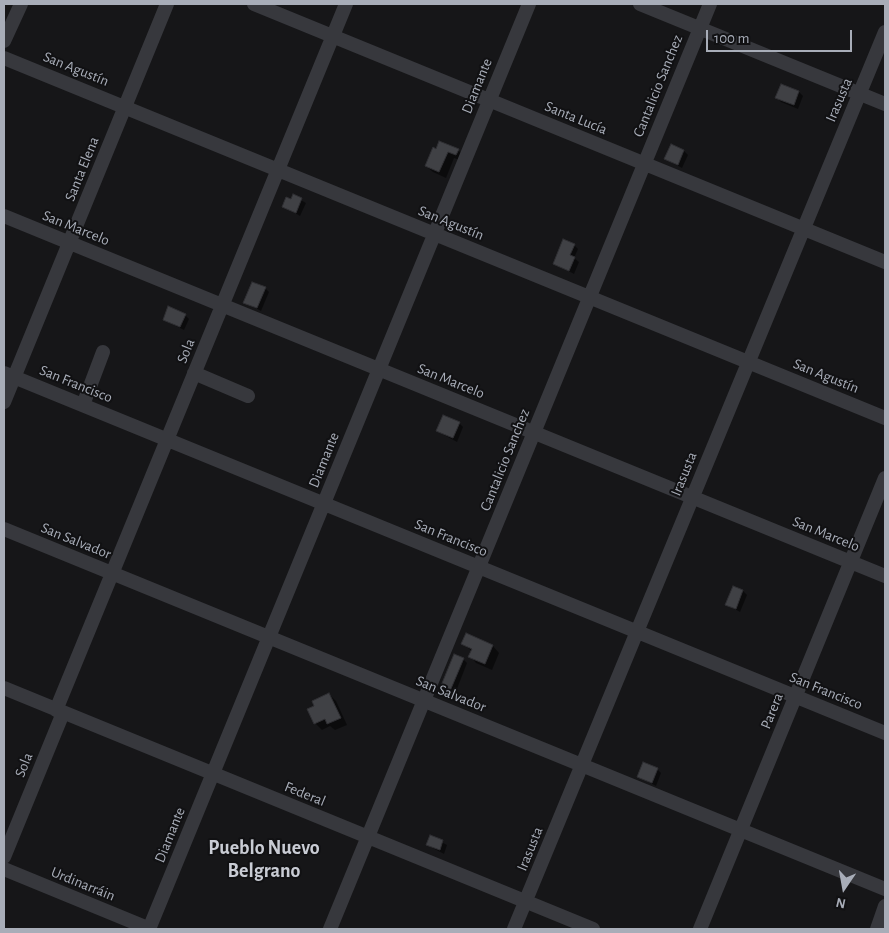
<!DOCTYPE html>
<meta charset="utf-8">
<style>
body{margin:0}
#map{position:relative;width:889px;height:933px;overflow:hidden;background:#161618;font-family:"Alegreya Sans",sans-serif}
canvas{display:block}
.frame{position:absolute;inset:0;border:5px solid #a8adb8;pointer-events:none}
.north{position:absolute;left:819px;top:863px;width:50px;height:50px;-webkit-text-stroke:4px #111113;paint-order:stroke;rotate:192deg;font-size:14px;font-weight:700;line-height:20px;text-align:center;color:#a8adb8}
.north::after{content:'';display:block;margin:auto;width:18px;height:22px;background:#a8adb8;clip-path:polygon(50% 0,100% 100%,50% 72%,0 100%)}
.scale{position:absolute;left:706px;top:30px;width:146px;height:22px;box-sizing:border-box;border:2px solid #a8adb8;border-top:0;padding-left:6px;font-size:15px;line-height:18px;white-space:nowrap;color:#a8adb8;-webkit-text-stroke:4px #111113;paint-order:stroke}
</style>
<div id="map">
<canvas width="889" height="933"></canvas>
<div class="frame"></div>
<div class="north">N</div>
<div class="scale">100 m</div>
</div>
<script>
const context = document.querySelector('canvas').getContext('2d');
context.lineJoin = 'round';
function fillPath(path, color) { context.fillStyle = color; context.fill(path, 'evenodd'); }
const shape = rows => new Path2D(rows.map(r => 'M' + r).join(''));
function trace(path, color, width, dash) { context.strokeStyle = color; context.lineWidth = width; context.lineCap = dash ? 'butt' : 'round'; context.setLineDash(dash || []); context.stroke(path); }
function drawText(font, color, halo, rows, align = 'center') {
  context.font = font + ' "Alegreya Sans",sans-serif'; context.lineWidth = 4; context.setLineDash([]); context.textBaseline = 'middle'; context.strokeStyle = halo; context.fillStyle = color; for (const [text, x, y, turn = 0] of rows) {
    context.save(); context.translate(x, y); context.rotate((+turn || 0) * Math.PI / 180); context.textAlign = isNaN(turn) ? turn : align; if (halo) context.strokeText(text, 0, 0); context.fillText(text, 0, 0); context.restore();
  }
}
const shadow = shape([
 [799,92,803,96,798,109,781,102,777,98],
 [437,150,458,150,464,156,462,161,454,158,446,178,433,172,426,166],
 [684,151,688,155,682,168,665,159],
 [294,196,306,203,300,216,284,206,292,201],
 [574,245,578,249,574,258,579,262,574,274,554,263],
 [265,288,269,292,261,311,245,302],
 [185,315,189,319,184,330,164,320],
 [459,423,463,427,457,442,437,431],
 [743,591,747,595,740,612,726,604],
 [467,635,493,646,499,653,492,670,476,663,470,656,472,651,463,644],
 [463,659,467,663,455,694,449,692,447,698,444,696,440,692],
 [329,694,336,701,347,725,335,730,330,726,322,730,315,723],
 [657,769,661,773,656,786,639,777],
 [430,836,447,845,444,854,427,845]
]);
const building = shape([
 [781,84,799,91,794,105,775,98,781,84],
 [439,141,459,149,456,155,448,152,439,172,425,166,433,147,436,149,439,141],
 [671,144,684,150,678,165,664,159,671,144],
 [293,194,302,198,296,213,282,207,286,197,291,199,293,194],
 [563,239,575,244,570,255,575,257,569,271,553,264,563,239],
 [252,282,266,287,257,308,243,303,252,282],
 [168,306,186,314,180,327,163,320,168,306],
 [443,415,460,422,453,438,436,431,443,415],
 [733,586,743,590,736,609,725,605,733,586],
 [466,633,493,645,485,664,468,657,472,649,461,644,466,633],
 [454,654,464,658,450,691,445,688,442,694,438,693,454,654],
 [329,693,341,718,327,724,325,719,314,724,307,709,314,706,312,701,329,693],
 [643,762,658,768,652,783,637,777,643,762],
 [430,835,443,840,440,850,426,845,430,835]
]);
const minor = shape([
 [254,4,885,262],
 [640,4,885,104],
 [4,41,21,4],
 [4,58,885,418],
 [4,216,885,576],
 [4,373,885,733],
 [194,373,248,396],
 [4,402,167,4],
 [83,405,103,352],
 [4,529,885,889],
 [4,688,593,929],
 [56,710,346,4],
 [4,857,63,713],
 [4,869,150,929],
 [149,929,529,4],
 [330,929,710,4],
 [514,929,885,32],
 [700,929,885,478],
 [877,929,885,906]
]);
const streetNames = [
 ["San Agustín",76,69,22],
 ["Diamante",477,86,-68],
 ["Cantalicio Sanchez",658,86,-68],
 ["Irasusta",839,100,-67],
 ["Santa Lucía",576,118,22],
 ["Santa Elena",82,169,-68],
 ["San Agustín",451,223,22],
 ["San Marcelo",76,228,22],
 ["Sola",186,351,-68],
 ["San Agustín",826,376,22],
 ["San Marcelo",451,381,22],
 ["San Francisco",76,384,22],
 ["Diamante",324,460,-68],
 ["Cantalicio Sanchez",505,460,-68],
 ["Irasusta",684,474,-68],
 ["San Marcelo",826,534,22],
 ["San Francisco",451,538,22],
 ["San Salvador",76,541,22],
 ["San Francisco",826,691,22],
 ["San Salvador",451,694,22],
 ["Parera",772,711,-68],
 ["Sola",24,765,-68],
 ["Federal",305,794,22],
 ["Diamante",170,835,-68],
 ["Irasusta",530,849,-68],
 ["Urdinarráin",83,884,22]
];
const districtNames = [
 ["Pueblo Nuevo",264,848],
 ["Belgrano",264,871]
];
fillPath(shadow, '#0007');
fillPath(building, '#404145');
trace(building, '#303034', 1);
trace(minor, '#37383d', 14);
drawText('15px', '#a8adb8', '#111113', streetNames);
drawText('bold 20px', '#c9ccd4', '#111113', districtNames);
</script>
